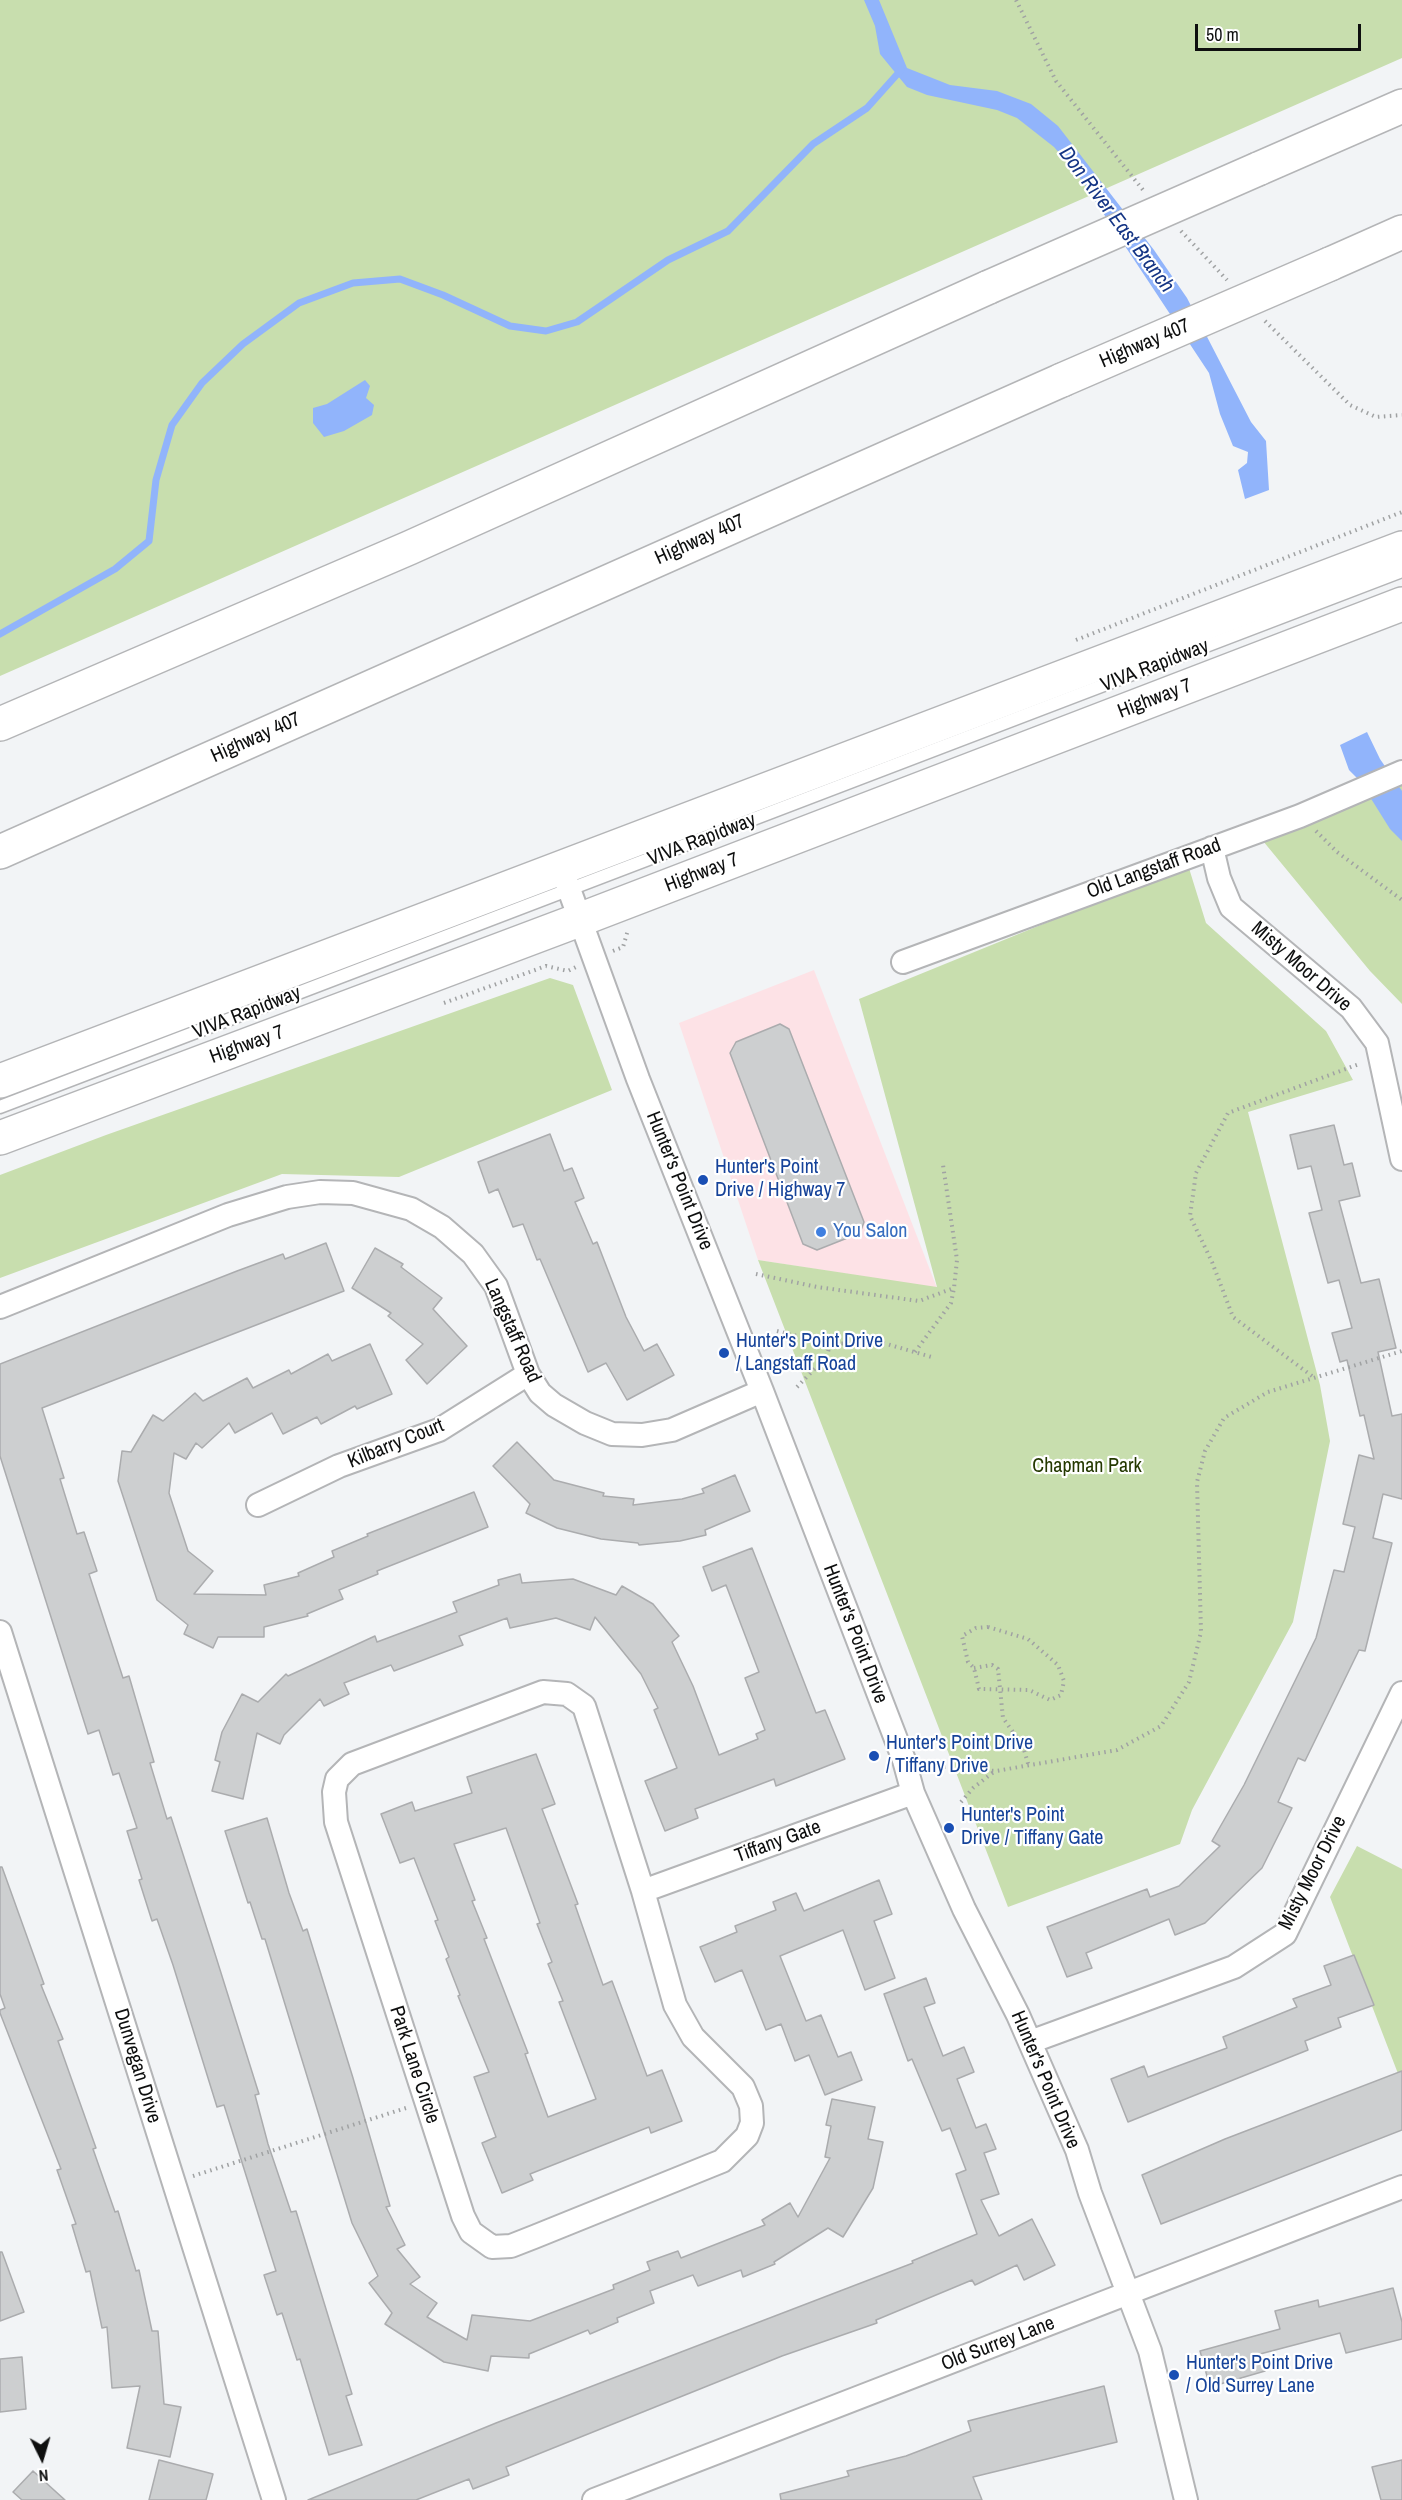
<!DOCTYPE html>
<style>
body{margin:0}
#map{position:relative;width:1402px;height:2500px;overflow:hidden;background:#f2f4f6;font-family:"Archivo Narrow",sans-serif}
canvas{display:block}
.north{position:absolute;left:12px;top:2428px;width:60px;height:60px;-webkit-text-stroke:4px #fff;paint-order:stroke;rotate:175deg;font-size:16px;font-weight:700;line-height:24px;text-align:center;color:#0e0f0f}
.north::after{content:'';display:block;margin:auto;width:21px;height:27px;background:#0e0f0f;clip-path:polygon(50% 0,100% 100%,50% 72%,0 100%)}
.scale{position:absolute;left:1195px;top:24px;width:166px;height:27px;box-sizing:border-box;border:3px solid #0e0f0f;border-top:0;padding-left:8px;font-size:18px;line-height:21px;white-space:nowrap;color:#0e0f0f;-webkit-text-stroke:4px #fff;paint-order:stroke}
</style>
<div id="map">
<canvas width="1402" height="2500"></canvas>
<div class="north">N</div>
<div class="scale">50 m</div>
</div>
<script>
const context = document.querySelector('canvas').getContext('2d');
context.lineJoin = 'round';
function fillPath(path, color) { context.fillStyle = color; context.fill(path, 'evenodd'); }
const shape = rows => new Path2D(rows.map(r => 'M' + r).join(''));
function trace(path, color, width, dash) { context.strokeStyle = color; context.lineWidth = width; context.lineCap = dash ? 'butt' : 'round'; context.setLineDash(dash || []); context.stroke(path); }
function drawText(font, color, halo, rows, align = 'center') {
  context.font = font + ' "Archivo Narrow",sans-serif'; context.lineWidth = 4.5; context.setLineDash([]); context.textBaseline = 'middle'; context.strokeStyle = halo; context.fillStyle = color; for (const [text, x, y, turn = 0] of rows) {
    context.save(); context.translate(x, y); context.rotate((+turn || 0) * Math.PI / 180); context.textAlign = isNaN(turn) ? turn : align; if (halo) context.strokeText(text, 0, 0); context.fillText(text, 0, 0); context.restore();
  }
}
const commercial = shape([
 [814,970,937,1288,758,1260,679,1023]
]);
const green = shape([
 [0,0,1402,0,1402,58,0,676],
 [1402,785,1402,1004,1370,971,1263,841],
 [1188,865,1206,923,1326,1031,1353,1080,1248,1112,1320,1385,1330,1441,1293,1622,1192,1810,1180,1844,1008,1907,758,1260,937,1287,859,999],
 [550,978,573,985,612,1090,399,1177,282,1174,0,1278,0,1175,106,1135],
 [1357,1846,1402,1869,1402,2084,1330,1897]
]);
const water = shape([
 [864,0,879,0,907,68,950,85,997,91,1031,104,1058,126,1154,250,1187,298,1251,422,1266,441,1269,490,1245,499,1238,470,1247,463,1248,452,1233,446,1220,414,1209,373,1076,172,1054,147,1017,118,997,110,927,95,907,87,880,54,875,26],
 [365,380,370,386,366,398,374,405,372,415,344,431,324,437,313,423,313,408,327,404],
 [1367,732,1380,759,1402,791,1402,841,1390,829,1360,781,1349,770,1340,745]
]);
const stream = shape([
 [0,634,115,569,149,541,156,480,172,425,202,383,243,344,299,303,353,283,400,279,443,295,510,326,546,331,577,322,668,260,728,231,813,144,867,108,901,70]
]);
const building = shape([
 [780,1024,789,1029,864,1222,860,1233,817,1250,803,1244,730,1053,736,1042,780,1024],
 [1334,1125,1344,1165,1352,1163,1360,1196,1339,1201,1361,1283,1379,1279,1396,1348,1378,1352,1392,1416,1402,1414,1402,1499,1383,1494,1373,1538,1392,1543,1365,1651,1359,1650,1305,1761,1298,1758,1278,1802,1292,1808,1262,1868,1205,1923,1175,1935,1169,1919,1086,1953,1092,1968,1067,1977,1047,1927,1147,1889,1150,1897,1179,1886,1220,1846,1212,1841,1244,1785,1316,1638,1334,1570,1344,1572,1355,1527,1343,1524,1359,1455,1374,1459,1364,1415,1360,1416,1347,1360,1340,1362,1332,1333,1352,1328,1339,1280,1328,1283,1309,1213,1322,1210,1311,1166,1298,1169,1290,1135,1334,1125],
 [550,1134,564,1171,572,1168,584,1198,575,1202,593,1244,597,1242,626,1317,644,1351,657,1344,674,1375,627,1400,606,1363,588,1372,540,1259,537,1260,523,1224,513,1227,498,1189,489,1193,478,1162,550,1134],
 [326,1243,344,1291,42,1408,64,1478,60,1479,77,1534,84,1532,97,1571,89,1574,123,1678,129,1676,154,1762,150,1763,167,1819,171,1817,216,1957,259,2094,255,2095,268,2144,291,2212,296,2211,352,2394,346,2396,362,2445,329,2455,300,2359,297,2360,282,2313,277,2315,264,2275,276,2271,224,2105,217,2107,173,1965,157,1919,152,1921,139,1880,142,1879,127,1831,137,1828,119,1773,113,1775,99,1730,88,1734,0,1456,0,1364,237,1271,283,1254,285,1259,326,1243],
 [375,1248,403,1264,401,1267,442,1298,433,1309,467,1346,427,1384,406,1360,423,1344,388,1316,391,1313,352,1288,375,1248],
 [370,1344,392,1394,357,1409,355,1406,321,1424,317,1417,283,1434,272,1413,235,1433,229,1423,202,1448,196,1443,186,1459,174,1453,169,1493,188,1551,213,1571,194,1594,266,1595,264,1585,299,1576,298,1573,334,1557,332,1551,368,1536,367,1534,474,1492,488,1527,377,1571,378,1574,339,1590,343,1599,307,1614,308,1616,264,1627,264,1637,218,1637,213,1648,184,1634,188,1625,157,1600,118,1481,122,1451,131,1452,153,1415,163,1421,195,1393,203,1401,247,1378,253,1388,289,1370,291,1374,328,1354,332,1361,370,1344],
 [517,1442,554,1480,604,1493,603,1496,634,1499,633,1505,682,1499,704,1493,702,1489,735,1475,750,1511,705,1530,706,1535,680,1541,639,1545,638,1543,601,1539,557,1528,526,1513,530,1504,493,1466,517,1442],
 [752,1548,816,1713,825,1710,845,1759,776,1786,774,1779,695,1809,698,1818,665,1831,645,1781,677,1768,654,1710,658,1708,641,1674,595,1617,590,1630,556,1618,510,1628,507,1618,459,1636,463,1645,394,1671,391,1665,344,1683,349,1694,324,1706,320,1699,284,1735,280,1744,257,1733,243,1799,212,1791,220,1762,215,1760,222,1732,242,1694,258,1702,286,1674,288,1676,375,1636,377,1642,457,1612,453,1602,499,1585,498,1580,520,1574,522,1583,573,1579,616,1595,622,1586,653,1604,679,1636,672,1642,693,1686,719,1755,758,1739,756,1734,765,1730,745,1678,759,1672,726,1585,712,1591,703,1567,752,1548],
 [536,1754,555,1804,542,1809,578,1904,575,1905,603,1985,612,1981,647,2076,662,2070,682,2121,651,2133,649,2127,530,2174,533,2180,502,2193,482,2143,496,2137,474,2077,489,2072,458,1996,460,1995,446,1959,449,1957,435,1921,438,1920,414,1858,400,1863,381,1814,412,1802,415,1811,472,1793,467,1777,536,1754],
 [506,1828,540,1923,537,1924,552,1962,548,1964,563,2001,559,2002,596,2099,548,2117,525,2054,528,2053,484,1939,487,1938,472,1901,475,1900,454,1844,506,1828],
 [267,1818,289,1893,303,1931,307,1929,353,2078,390,2206,386,2207,405,2245,397,2249,420,2277,410,2284,437,2303,427,2317,467,2340,472,2315,530,2321,614,2289,613,2285,650,2270,647,2262,678,2251,681,2258,765,2225,762,2220,790,2203,798,2217,830,2158,825,2157,831,2126,826,2125,832,2099,875,2107,868,2139,883,2142,873,2188,843,2237,828,2228,774,2262,775,2264,743,2277,741,2270,698,2286,693,2275,650,2291,654,2303,617,2318,618,2322,590,2334,588,2330,529,2354,529,2358,491,2356,488,2371,444,2362,385,2324,392,2313,369,2283,378,2276,352,2223,265,1939,262,1939,250,1902,248,1903,225,1831,267,1818],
 [0,1867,2,1867,44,1984,41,1985,63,2039,58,2041,96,2148,93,2149,115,2212,118,2211,136,2271,139,2270,152,2331,158,2331,164,2404,181,2407,170,2457,127,2448,140,2386,112,2388,107,2327,102,2328,90,2271,86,2272,72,2225,76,2224,57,2170,61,2169,0,2013,0,2010,5,2008,0,1994,0,1867],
 [879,1880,892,1914,874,1921,895,1978,865,1990,843,1930,780,1956,806,2021,821,2015,838,2057,851,2052,862,2080,825,2095,809,2055,795,2061,781,2024,766,2030,742,1970,715,1982,700,1947,737,1932,735,1926,776,1910,773,1902,796,1893,804,1911,879,1880],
 [1354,1955,1374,2005,1338,2018,1341,2027,1305,2041,1308,2050,1128,2122,1111,2079,1144,2066,1148,2077,1227,2048,1223,2037,1297,2007,1293,1999,1331,1985,1324,1966,1354,1955],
 [926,1978,935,2003,924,2007,943,2056,964,2047,974,2072,957,2079,976,2128,986,2124,996,2149,984,2153,999,2194,981,2200,999,2236,1032,2219,1055,2265,1024,2280,1017,2265,975,2285,972,2280,876,2320,877,2323,782,2356,506,2467,509,2475,473,2489,469,2479,416,2500,308,2500,496,2423,913,2263,912,2261,977,2234,956,2174,966,2170,950,2128,942,2131,912,2059,908,2061,884,1994,926,1978],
 [1402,2071,1402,2130,1161,2224,1142,2175,1225,2139,1402,2071],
 [0,2252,2,2252,24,2312,0,2321,0,2252],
 [1393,2288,1402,2322,1402,2339,1346,2353,1340,2333,1260,2354,1265,2371,1210,2387,1200,2351,1280,2329,1275,2311,1318,2300,1319,2307,1393,2288],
 [22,2357,26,2409,0,2412,0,2359,22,2357],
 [1104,2386,1117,2442,973,2477,982,2500,781,2500,780,2494,849,2476,847,2471,906,2456,971,2431,968,2421,1104,2386],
 [159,2460,213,2474,206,2500,149,2500,159,2460],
 [1402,2460,1402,2500,1381,2500,1372,2467,1402,2460],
 [33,2471,65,2500,22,2500,13,2492,33,2471]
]);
const path = shape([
 [1016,0,1056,81,1143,190],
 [1181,231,1227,280],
 [1265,321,1350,405,1376,417,1402,415],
 [1076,640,1402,512],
 [1316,831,1337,852,1402,900],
 [613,951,623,947,628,930],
 [444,1003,546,966,568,971,576,967],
 [756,1274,817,1287,919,1301,954,1288],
 [777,1331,830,1344,880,1342,935,1358],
 [915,1352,951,1303,954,1288,957,1260,943,1165],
 [1312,1376,1233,1317,1212,1262,1190,1216,1196,1173,1228,1113,1359,1064],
 [797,1387,827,1356,830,1344],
 [988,1627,1028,1639,1058,1665,1064,1681,1061,1695,1050,1700,1029,1690,979,1689,974,1668,968,1662,962,1636,976,1628,988,1627],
 [974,1668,992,1665,998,1669,1003,1718,1023,1746,1029,1767],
 [944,1767,996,1771,1117,1750,1161,1726,1189,1682,1201,1632,1197,1482,1205,1451,1224,1418,1268,1392,1402,1351],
 [961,1802,973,1788,995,1771],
 [193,2176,406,2108]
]);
const service = shape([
 [0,1107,1402,571]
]);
const minor = shape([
 [1212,848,1219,878,1231,907,1351,1008,1377,1043,1402,1159],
 [561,867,638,1079,762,1391,904,1760,913,1793,964,1909,1018,2015,1077,2150,1090,2193,1150,2351,1186,2500],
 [903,962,1300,816,1402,772],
 [0,1307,228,1215,287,1197,320,1192,353,1193,411,1209,442,1227,473,1254,496,1286,528,1374,540,1393,554,1405,585,1423,612,1434,642,1435,672,1430,762,1391],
 [258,1505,339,1466,439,1430,528,1374],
 [0,1632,274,2500],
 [543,1692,567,1694,584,1706,643,1891,675,2005,693,2037,743,2087,751,2106,752,2123,747,2136,722,2161,534,2237,511,2246,492,2247,471,2232,463,2216,336,1822,334,1792,337,1779,352,1764,543,1692],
 [643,1891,913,1793],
 [1030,2042,1234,1967,1285,1934,1402,1693],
 [594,2500,1402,2187]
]);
const primary = shape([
 [0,1081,1402,548],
 [0,1138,579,920,1402,604]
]);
const motorway = shape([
 [1258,169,1402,106],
 [1330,264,1402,232],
 [0,724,409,548,989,287],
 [0,852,1062,380]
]);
const motorwayBridge = shape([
 [989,287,1258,169],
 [1062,380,1330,264]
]);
const markers = [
 [703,1180,6,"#1a4fb4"],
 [821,1232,6,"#3f7fe0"],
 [724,1353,6,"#1a4fb4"],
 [874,1756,6,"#1a4fb4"],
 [949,1828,6,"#1a4fb4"],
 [1174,2375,6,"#1a4fb4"]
];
const streetNames = [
 ["Highway 407",1145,344,-23],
 ["Highway 407",700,540,-24],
 ["VIVA Rapidway",1155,666,-21],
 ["Highway 7",1155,699,-21],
 ["Highway 407",256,738,-24],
 ["VIVA Rapidway",702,840,-21],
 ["Old Langstaff Road",1154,869,-20],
 ["Highway 7",702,873,-21],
 ["Misty Moor Drive",1301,967,41],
 ["VIVA Rapidway",247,1013,-21],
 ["Highway 7",247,1045,-20],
 ["Hunter's Point Drive",679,1181,68],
 ["Langstaff Road",512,1331,66],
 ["Kilbarry Court",396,1444,-22],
 ["Hunter's Point Drive",855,1634,69],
 ["Tiffany Gate",778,1842,-20],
 ["Misty Moor Drive",1313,1873,-63],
 ["Park Lane Circle",414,2065,72],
 ["Dunvegan Drive",137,2066,73],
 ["Hunter's Point Drive",1045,2080,67],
 ["Old Surrey Lane",998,2344,-21]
];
const transitNames = [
 ["Hunter's Point",715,1168],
 ["Drive / Highway 7",715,1191],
 ["Hunter's Point Drive",736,1342],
 ["/ Langstaff Road",736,1365],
 ["Hunter's Point Drive",886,1744],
 ["/ Tiffany Drive",886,1767],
 ["Hunter's Point",961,1816],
 ["Drive / Tiffany Gate",961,1839],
 ["Hunter's Point Drive",1186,2364],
 ["/ Old Surrey Lane",1186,2387]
];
const shopNames = [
 ["You Salon",833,1232]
];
const parkNames = [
 ["Chapman Park",1087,1467]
];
const waterNames = [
 ["Don River East Branch",1116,220,53]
];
fillPath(commercial, '#fde2e6');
fillPath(green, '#c8deae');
fillPath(water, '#91b4fb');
trace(stream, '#91b4fb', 7);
fillPath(building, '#cdcfd0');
trace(building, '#abacae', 1.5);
trace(service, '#b4b5b7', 15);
trace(minor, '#b4b5b7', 26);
trace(primary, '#b4b5b7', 36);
trace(motorway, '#b4b5b7', 36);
trace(path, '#a0a2a3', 4, [1.5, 4.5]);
trace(service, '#fff', 12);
trace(minor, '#fff', 22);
trace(primary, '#fff', 33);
trace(motorway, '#fff', 33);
trace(motorwayBridge, '#b4b5b7', 36, []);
trace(motorwayBridge, '#fff', 33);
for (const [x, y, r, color] of markers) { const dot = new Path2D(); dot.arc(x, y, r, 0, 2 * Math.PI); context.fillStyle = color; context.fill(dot); trace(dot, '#fff', 2); }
drawText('20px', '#0e0f0f', '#fff', streetNames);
drawText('20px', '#164399', '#fff', transitNames, 'left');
drawText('20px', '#366cbe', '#fff', shopNames, 'left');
drawText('20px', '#243800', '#fff', parkNames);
drawText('italic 21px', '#153585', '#fff', waterNames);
</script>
